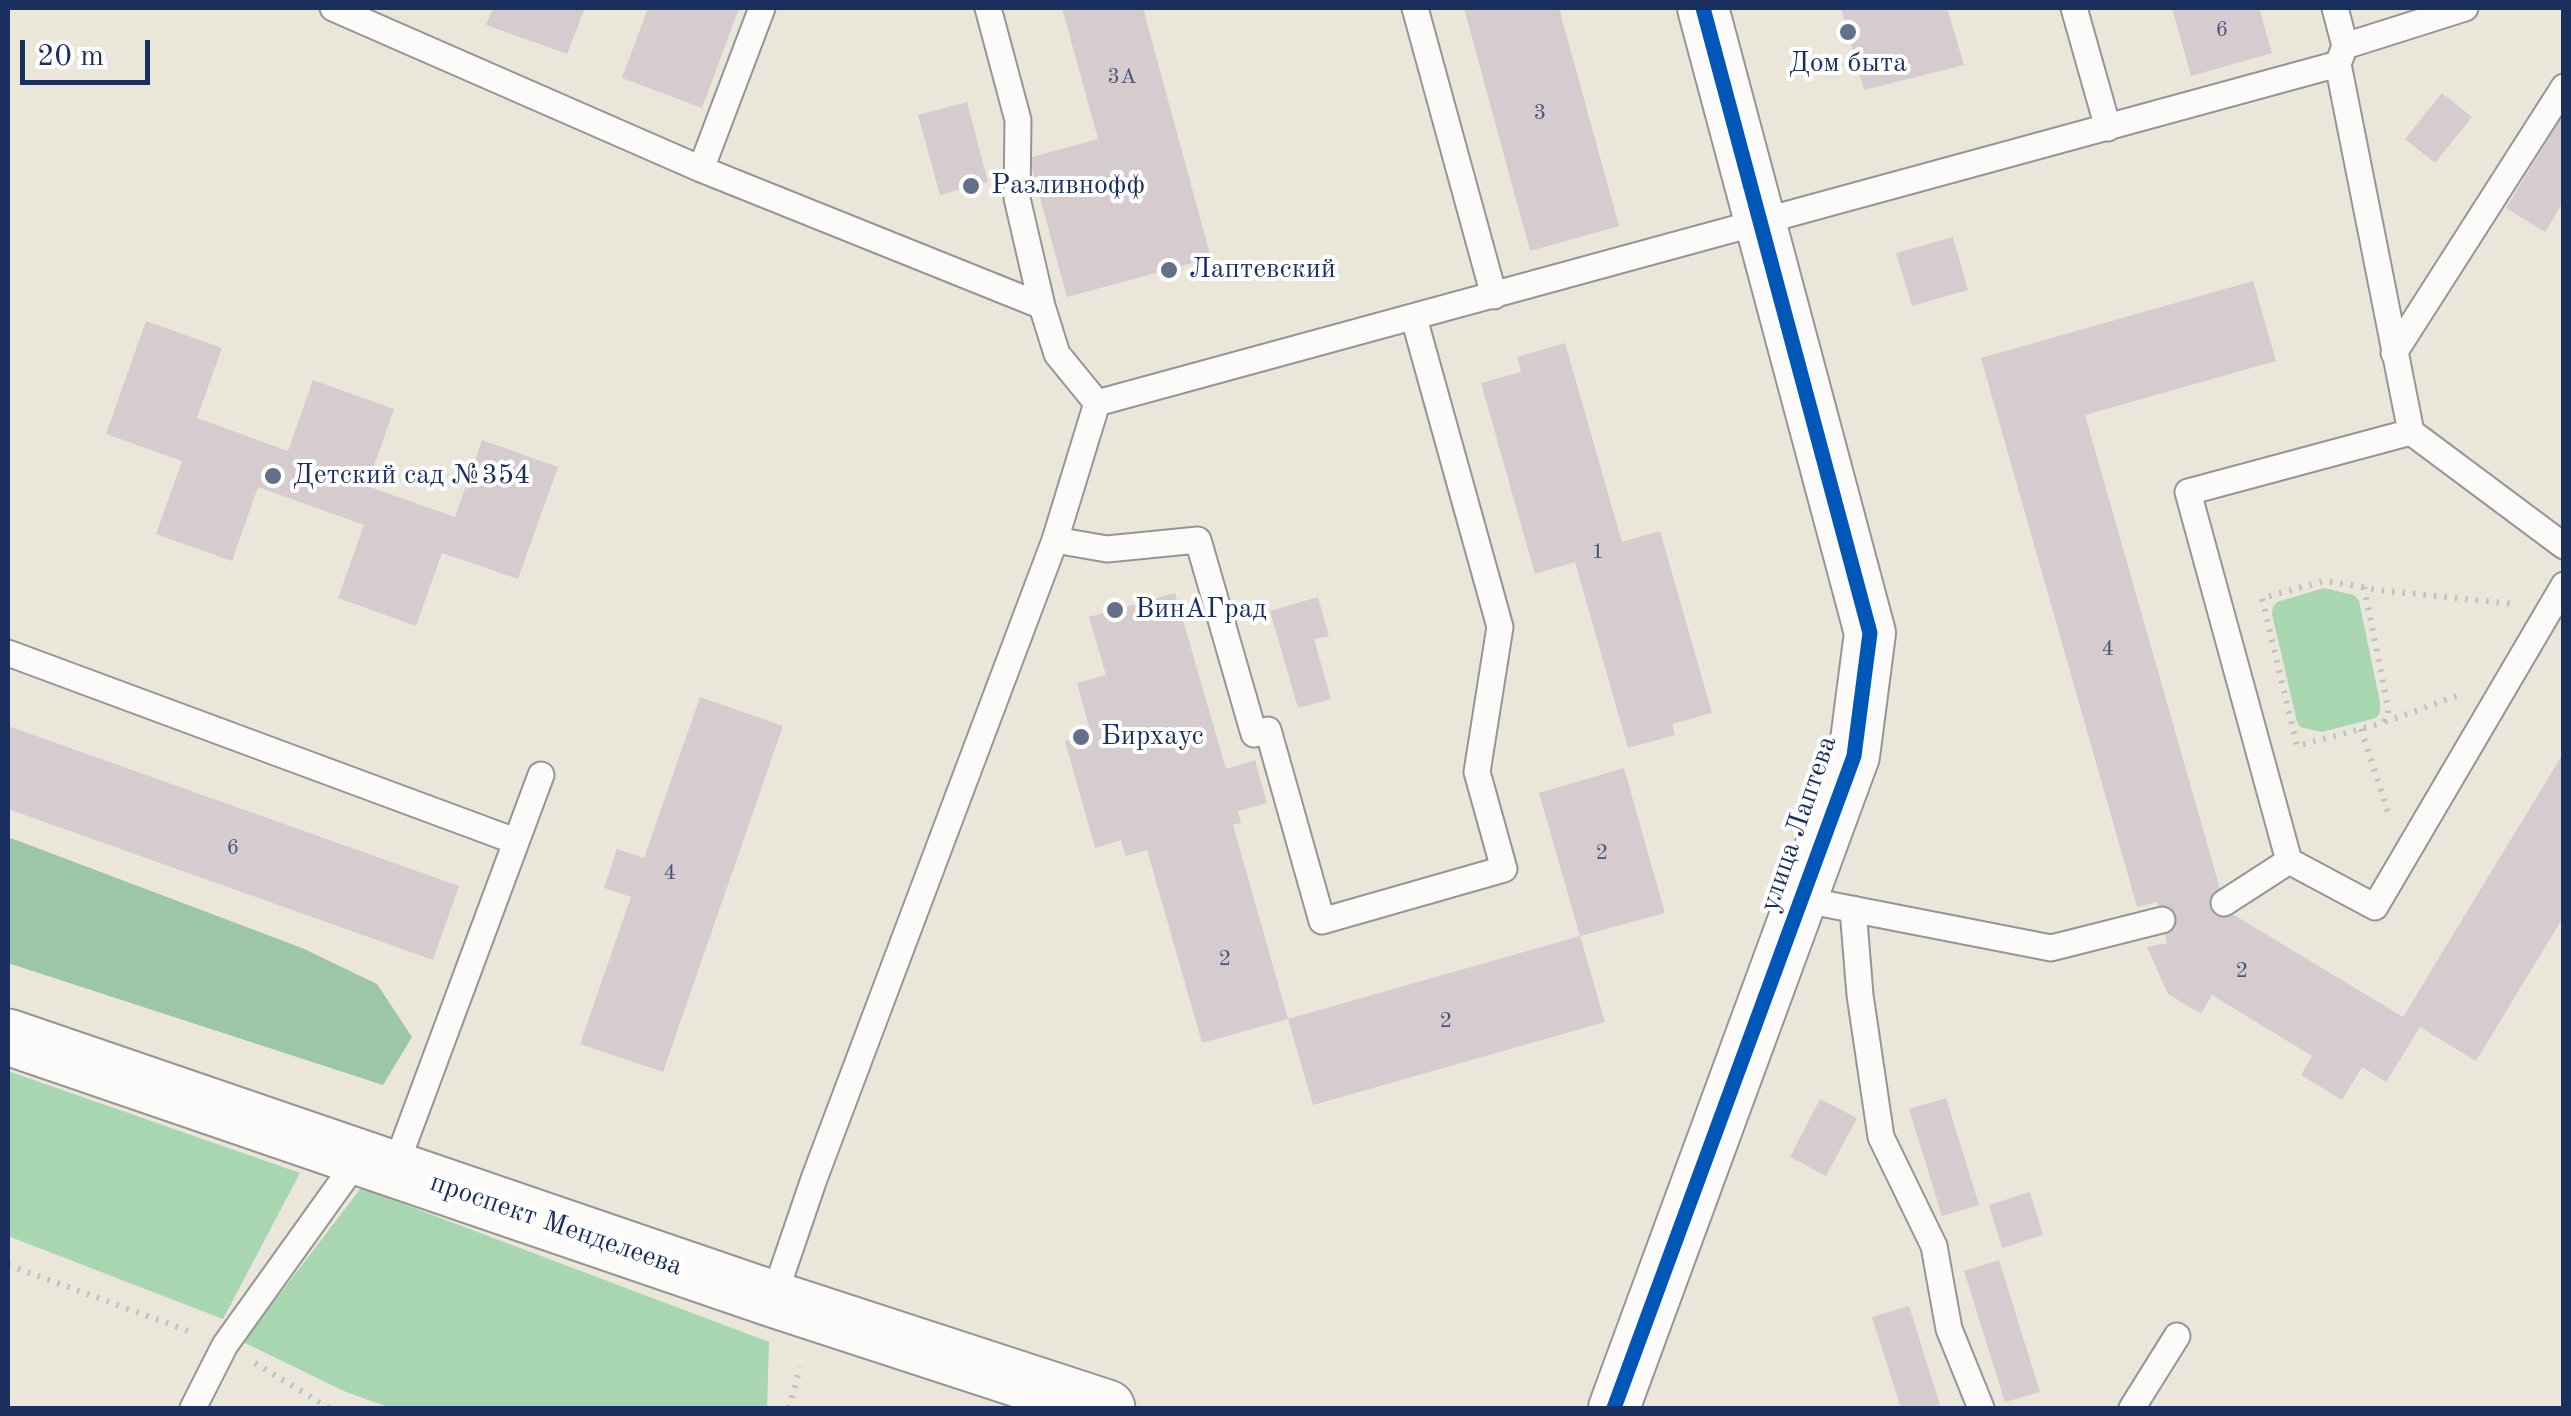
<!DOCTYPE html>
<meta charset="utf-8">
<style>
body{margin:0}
#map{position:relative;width:2571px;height:1416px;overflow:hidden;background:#ebe6da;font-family:"Old Standard TT",serif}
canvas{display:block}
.frame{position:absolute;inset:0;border:10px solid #1b2f5e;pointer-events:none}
.scale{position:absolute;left:20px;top:40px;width:130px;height:45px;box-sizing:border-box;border:5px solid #1b2f5e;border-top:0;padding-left:12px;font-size:30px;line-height:35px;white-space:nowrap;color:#1b2f5e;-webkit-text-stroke:8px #fff;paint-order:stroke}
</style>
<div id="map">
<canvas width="2571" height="1416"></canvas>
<div class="frame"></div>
<div class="scale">20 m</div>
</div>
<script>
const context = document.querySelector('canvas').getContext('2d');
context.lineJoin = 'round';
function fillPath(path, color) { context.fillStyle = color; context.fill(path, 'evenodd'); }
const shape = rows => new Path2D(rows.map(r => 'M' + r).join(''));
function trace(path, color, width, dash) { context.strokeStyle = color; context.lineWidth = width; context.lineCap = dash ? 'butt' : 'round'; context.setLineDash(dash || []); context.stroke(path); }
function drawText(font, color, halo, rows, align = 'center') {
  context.font = font + ' "Old Standard TT",serif'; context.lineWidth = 8; context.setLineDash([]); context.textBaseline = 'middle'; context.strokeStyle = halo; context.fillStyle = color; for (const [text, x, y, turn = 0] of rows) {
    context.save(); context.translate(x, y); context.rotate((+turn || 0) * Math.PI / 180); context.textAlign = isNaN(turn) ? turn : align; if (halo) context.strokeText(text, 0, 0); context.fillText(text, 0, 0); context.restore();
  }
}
const green = shape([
 [2324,588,2354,595,2359,601,2380,702,2380,713,2376,718,2322,732,2300,727,2297,722,2272,614,2273,607,2277,602],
 [8,1071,300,1173,223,1319,8,1236],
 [361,1188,769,1342,767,1408,391,1408,346,1392,243,1342]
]);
const forest = shape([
 [8,837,302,948,377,984,412,1037,383,1085,8,963]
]);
const building = shape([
 [493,8,585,8,567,54,486,25],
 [648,8,739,8,702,108,622,78],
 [1062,8,1143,8,1211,258,1067,297,1029,158,1098,139],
 [1464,8,1559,8,1619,226,1530,251],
 [1841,8,1947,8,1964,65,1864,90],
 [2172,8,2259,8,2272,53,2191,76],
 [2442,93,2472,117,2435,163,2405,139],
 [967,102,988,182,940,195,918,115],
 [2564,113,2564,201,2545,232,2506,208],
 [1953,237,1968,290,1912,306,1896,253],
 [2253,281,2276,361,2085,415,2224,903,2234,915,2403,1017,2564,752,2564,916,2476,1061,2420,1027,2386,1082,2362,1067,2342,1100,2301,1075,2312,1056,2212,995,2201,1014,2168,994,2147,947,2167,943,2157,902,2137,907,1981,358],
 [146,321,222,348,197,418,288,451,313,380,394,409,367,486,455,517,482,440,558,467,518,579,442,553,416,626,338,598,364,525,258,487,232,561,156,534,182,461,106,434],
 [1565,343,1622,542,1660,531,1712,713,1672,724,1675,735,1628,748,1575,562,1535,574,1481,383,1521,372,1517,357],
 [1175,593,1226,769,1255,760,1267,803,1238,811,1241,823,1233,825,1288,1019,1202,1043,1147,850,1126,856,1121,840,1095,848,1065,741,1091,734,1077,683,1106,675,1089,617],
 [1318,597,1329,636,1314,639,1331,699,1298,708,1270,611],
 [700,697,783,726,663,1072,580,1044,631,897,604,888,617,849,644,858],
 [8,726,459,886,433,960,8,809],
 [1624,768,1665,913,1580,936,1539,793],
 [1580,936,1605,1022,1313,1105,1288,1019],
 [1946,1098,1979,1205,1942,1216,1909,1109],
 [1820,1099,1857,1118,1826,1176,1790,1157],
 [2030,1192,2043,1235,2002,1248,1989,1205],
 [1999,1260,2040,1392,2005,1402,1964,1271],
 [1909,1306,1941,1408,1901,1408,1872,1317]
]);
const path = shape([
 [2364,587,2388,707,2388,717,2383,723,2297,746,2262,598,2324,581,2350,585,2364,587,2378,590,2514,604],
 [2385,722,2462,694],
 [2361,729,2390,818],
 [8,1265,194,1333],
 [255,1363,329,1408],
 [789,1408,800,1367]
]);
const service = shape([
 [333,8,701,169],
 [762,8,701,169,1042,306],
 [988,8,1018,120,1017,198,1042,306,1057,354,1097,403],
 [1415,8,1494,296],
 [2074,8,2108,128],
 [2335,8,2345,46,2338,64,2411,432,2564,546],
 [2345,46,2465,8],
 [2394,353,2564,87],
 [1097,403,2338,64],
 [2411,432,2188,492,2289,861,2375,907,2564,585],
 [1055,540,1107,549,1198,540,1254,734,1268,730,1322,921,1504,869,1477,772,1500,627,1414,318],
 [8,653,515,841],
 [1800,899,2051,948,2162,920],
 [2224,903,2289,861],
 [1853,909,1860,995,1881,1137,1934,1246,1949,1329,1981,1408],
 [394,1170,541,775],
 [773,1299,814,1179,1055,540,1097,403],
 [193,1408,225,1345,359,1158],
 [2132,1408,2177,1336]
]);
const minor = shape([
 [1614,1408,1854,756,1870,633,1703,8]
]);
const secondary = shape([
 [8,1037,773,1299,1107,1408]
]);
const cycleway = shape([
 [1614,1408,1854,756,1870,633,1703,8]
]);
const markers = [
 [1848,32,10,"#646f89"],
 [971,186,10,"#646f89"],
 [1169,270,10,"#646f89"],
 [273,476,10,"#646f89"],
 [1115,610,10,"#646f89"],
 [1081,737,10,"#646f89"]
];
const numberNames = [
 ["6",2222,30],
 ["3А",1122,77],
 ["3",1540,113],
 ["1",1598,552],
 ["4",2108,649],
 ["6",233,848],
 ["2",1602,853],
 ["4",670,873],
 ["2",1225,959],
 ["2",2242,971],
 ["2",1446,1021]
];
const poiNames = [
 ["Дом быта",1848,64,"center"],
 ["Разливнофф",991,186],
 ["Лаптевский",1189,270],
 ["Детский сад №354",293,476],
 ["ВинАГрад",1135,610],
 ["Бирхаус",1101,737]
];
const streetNames = [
 ["улица Лаптева",1799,824,-71],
 ["проспект Менделеева",556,1225,19]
];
fillPath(green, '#a7d6b1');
fillPath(forest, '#9cc6a5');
fillPath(building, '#d6cccf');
trace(service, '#949596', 29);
trace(minor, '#949596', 54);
trace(secondary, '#949596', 59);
trace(path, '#c0c1c3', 6, [2.5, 8]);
trace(service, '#fcfbf9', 25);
trace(minor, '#fcfbf9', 50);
trace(secondary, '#fcfbf9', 55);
trace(cycleway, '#0057b8', 15);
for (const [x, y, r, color] of markers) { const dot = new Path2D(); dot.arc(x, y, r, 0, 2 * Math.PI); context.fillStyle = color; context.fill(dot); trace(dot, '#fff', 4); }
drawText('22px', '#4a567a', null, numberNames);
drawText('28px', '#1b2f5e', '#fff', poiNames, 'left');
drawText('28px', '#1b2f5e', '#fff', streetNames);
</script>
